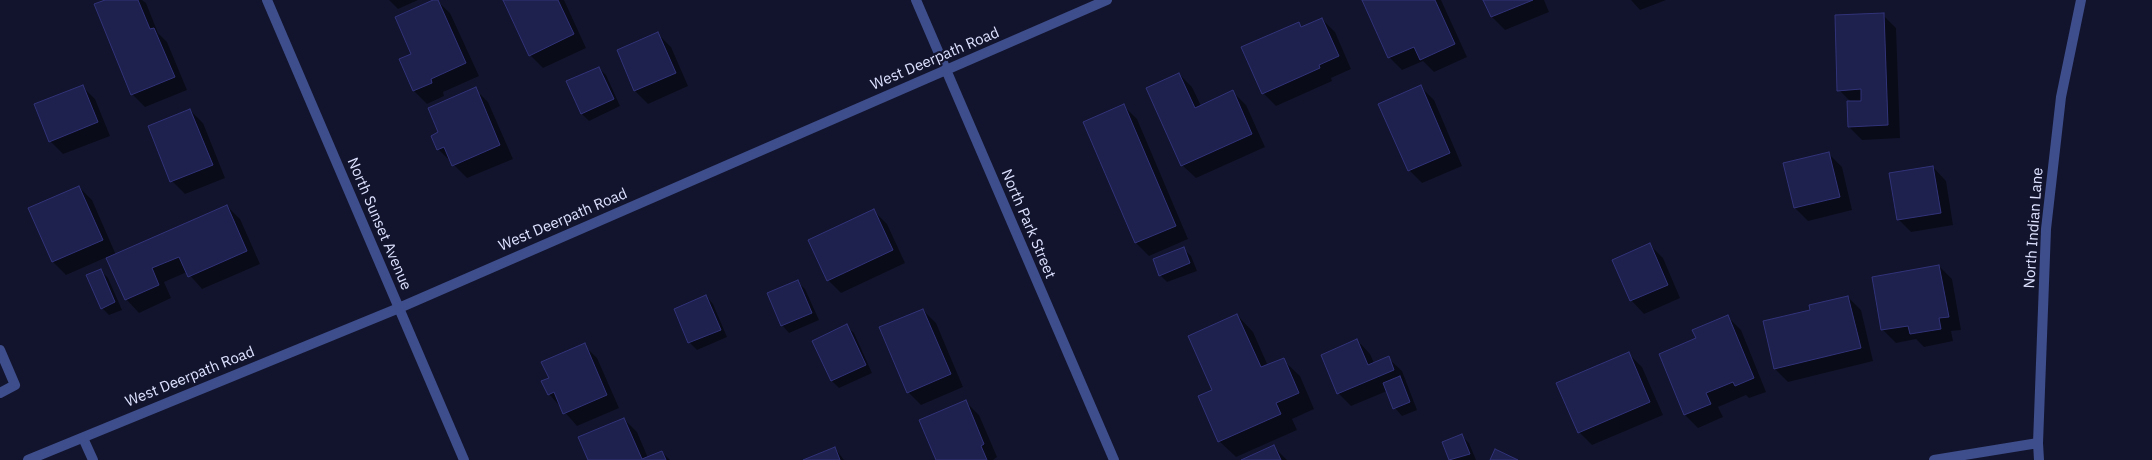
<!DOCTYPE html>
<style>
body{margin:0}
canvas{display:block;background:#12142d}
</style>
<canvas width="2152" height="460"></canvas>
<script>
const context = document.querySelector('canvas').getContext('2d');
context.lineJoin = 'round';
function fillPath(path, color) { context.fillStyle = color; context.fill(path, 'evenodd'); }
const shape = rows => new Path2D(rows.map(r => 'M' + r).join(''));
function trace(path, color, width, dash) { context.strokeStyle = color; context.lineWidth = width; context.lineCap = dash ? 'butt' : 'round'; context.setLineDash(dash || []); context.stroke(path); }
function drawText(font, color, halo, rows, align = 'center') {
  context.font = font + ' "IBM Plex Sans",sans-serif'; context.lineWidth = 4.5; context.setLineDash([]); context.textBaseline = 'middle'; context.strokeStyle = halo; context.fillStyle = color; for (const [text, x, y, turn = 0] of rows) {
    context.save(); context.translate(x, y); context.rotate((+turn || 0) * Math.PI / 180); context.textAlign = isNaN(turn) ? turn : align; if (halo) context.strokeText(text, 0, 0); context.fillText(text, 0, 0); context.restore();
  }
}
const shadow = shape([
 [108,0,142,0,146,3,158,33,167,42,187,90,145,107,132,94],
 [389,0,418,0,398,9],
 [436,0,450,13,479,76,443,92,444,96,427,104,414,91,400,60,413,54],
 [504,0,564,0,586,48,543,68,530,55],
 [1364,0,1441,0,1467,57,1434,72,1423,61,1402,70,1389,57],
 [1483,0,1544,0,1549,12,1505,30,1492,17],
 [1631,0,1666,0,1640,10],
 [1883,15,1896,28,1900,138,1862,140,1849,127,1851,102,1839,90],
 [1322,19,1335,32,1351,69,1331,78,1332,81,1276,106,1263,93,1299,24,1303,28],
 [658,34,671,47,688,86,648,104,635,91,619,51],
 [599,68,606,75,620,106,589,121,582,114,568,82],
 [1179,74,1192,87,1201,106,1233,92,1246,105,1265,147,1196,178,1182,165],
 [82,86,95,99,110,136,63,154,50,141],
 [1421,87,1434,100,1462,166,1422,183,1409,170],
 [475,89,488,102,513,159,467,178,438,149,440,133],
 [1123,105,1137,119,1188,239,1149,256,1136,243],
 [190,110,203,123,225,178,185,194,172,181],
 [1829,154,1842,167,1852,210,1808,221,1795,208],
 [1933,167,1946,181,1953,225,1911,232,1898,219],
 [79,187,92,200,116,255,227,206,240,219,260,264,202,289,187,272,164,282,171,298,139,313,126,299,107,257,66,275,53,262,30,209],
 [874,211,887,224,905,263,841,293,828,280],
 [1650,245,1663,258,1680,298,1644,314,1631,300],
 [1183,248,1191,256,1197,271,1167,282,1160,275],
 [1939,266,1952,279,1961,330,1951,331,1953,341,1924,347,1916,339,1896,343,1883,330],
 [100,270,108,278,122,310,109,315,102,308],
 [798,282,805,289,819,320,789,333,782,325],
 [706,296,713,304,727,337,697,350,690,343,675,309],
 [1848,297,1861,310,1873,361,1788,382,1775,369,1764,322,1812,311],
 [923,310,936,323,963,387,921,405,908,392],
 [1237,315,1253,332,1268,366,1283,360,1300,376,1314,409,1292,419,1297,430,1236,457,1219,441,1214,391],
 [1728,317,1741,330,1766,392,1749,398,1746,395,1718,407,1723,417,1698,428,1685,415,1660,355,1697,339],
 [846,326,854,333,872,373,839,388,832,381,814,342],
 [1357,340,1370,354,1374,363,1388,358,1402,371,1417,410,1402,416,1395,408,1387,391,1351,406,1338,393],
 [584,345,597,358,619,408,577,426,549,394,550,379],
 [1629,354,1642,367,1663,415,1592,445,1579,432],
 [966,402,979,415,997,457,993,460,937,460],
 [624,419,637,432,648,458,662,452,670,460,589,460],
 [1462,436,1469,443,1476,460,1451,460,1444,442],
 [1274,447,1287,460,1244,460],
 [835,448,844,460,806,460]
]);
const building = shape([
 [105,0,138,0,150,29,154,28,175,77,131,95,94,4,105,0],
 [433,0,438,0,466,63,431,79,432,83,413,91,399,59,411,54,395,17,433,0],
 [503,0,558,0,574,34,529,56,503,0],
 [1362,0,1435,0,1455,44,1420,60,1414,47,1388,58,1362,0],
 [1483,0,1533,0,1491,17,1483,0],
 [1884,13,1888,125,1848,127,1847,101,1861,101,1861,89,1837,91,1835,15,1884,13],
 [1322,18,1339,56,1319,65,1320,68,1262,94,1241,47,1299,22,1301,27,1322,18],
 [658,32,676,73,634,91,617,50,658,32],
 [599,67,614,99,581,114,566,81,599,67],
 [1179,73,1195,108,1233,90,1252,134,1181,166,1146,88,1179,73],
 [83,85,98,122,49,142,34,104,83,85],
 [1421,85,1450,153,1408,171,1378,104,1421,85],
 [476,87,500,145,452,166,444,147,437,150,431,136,438,132,428,108,476,87],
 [1124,104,1176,226,1135,243,1083,122,1124,104],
 [190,109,213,165,170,182,148,126,190,109],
 [1829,152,1840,197,1794,208,1783,163,1829,152],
 [1933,166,1941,213,1897,220,1889,173,1933,166],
 [79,186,103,240,52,262,28,208,79,186],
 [227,205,247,251,188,277,179,257,152,268,159,285,125,300,106,258,227,205],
 [874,209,893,250,827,281,808,240,874,209],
 [1650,243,1668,285,1630,301,1612,260,1650,243],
 [1184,247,1190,263,1159,276,1153,259,1184,247],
 [1939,265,1949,317,1939,318,1941,329,1910,334,1908,326,1881,330,1872,277,1939,265],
 [101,269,115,302,101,309,86,275,101,269],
 [798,280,812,313,781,326,767,293,798,280],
 [706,295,721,330,688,343,674,309,706,295],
 [1848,296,1861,348,1774,369,1763,321,1810,310,1809,305,1848,296],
 [923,309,951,374,907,393,879,327,923,309],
 [1237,314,1261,367,1284,358,1299,393,1276,403,1281,414,1218,442,1198,396,1212,390,1188,336,1237,314],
 [1728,315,1754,378,1735,386,1733,382,1706,393,1711,404,1684,415,1659,354,1696,338,1692,330,1728,315],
 [847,324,866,365,831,381,812,341,847,324],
 [1357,339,1368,365,1389,356,1394,370,1337,394,1321,355,1357,339],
 [585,343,607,395,563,414,554,392,548,395,541,381,549,378,541,362,585,343],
 [1629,352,1650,402,1578,433,1556,383,1629,352],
 [1400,376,1410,402,1393,409,1383,383,1400,376],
 [966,400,984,444,981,446,987,460,936,460,919,420,966,400],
 [624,418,642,459,662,451,666,460,588,460,578,437,624,418],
 [1462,434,1470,454,1449,460,1442,442,1462,434],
 [1274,445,1281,460,1241,460,1274,445],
 [835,447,840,460,803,460,835,447],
 [1495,449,1518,460,1490,460,1495,449]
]);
const lane = shape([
 [0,350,15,385,0,393],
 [83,438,93,460]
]);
const street = shape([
 [267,0,464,460],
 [916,0,1114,460],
 [28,460,399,308,1107,0],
 [1934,460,2038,443],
 [2039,460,2038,443,2046,229,2061,97,2081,0]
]);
const streetNames = [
 ["West Deerpath Road",935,59,-23],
 ["West Deerpath Road",563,220,-23],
 ["North Sunset Avenue",379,224,67],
 ["North Park Street",1028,224,67],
 ["North Indian Lane",2034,228,-86],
 ["West Deerpath Road",190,377,-22]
];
fillPath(shadow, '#0007');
fillPath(building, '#1e204e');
trace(building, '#313379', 1);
trace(lane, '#3e4d8b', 10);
trace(street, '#3e4d8b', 10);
drawText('15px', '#dee2ff', '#12142d', streetNames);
</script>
